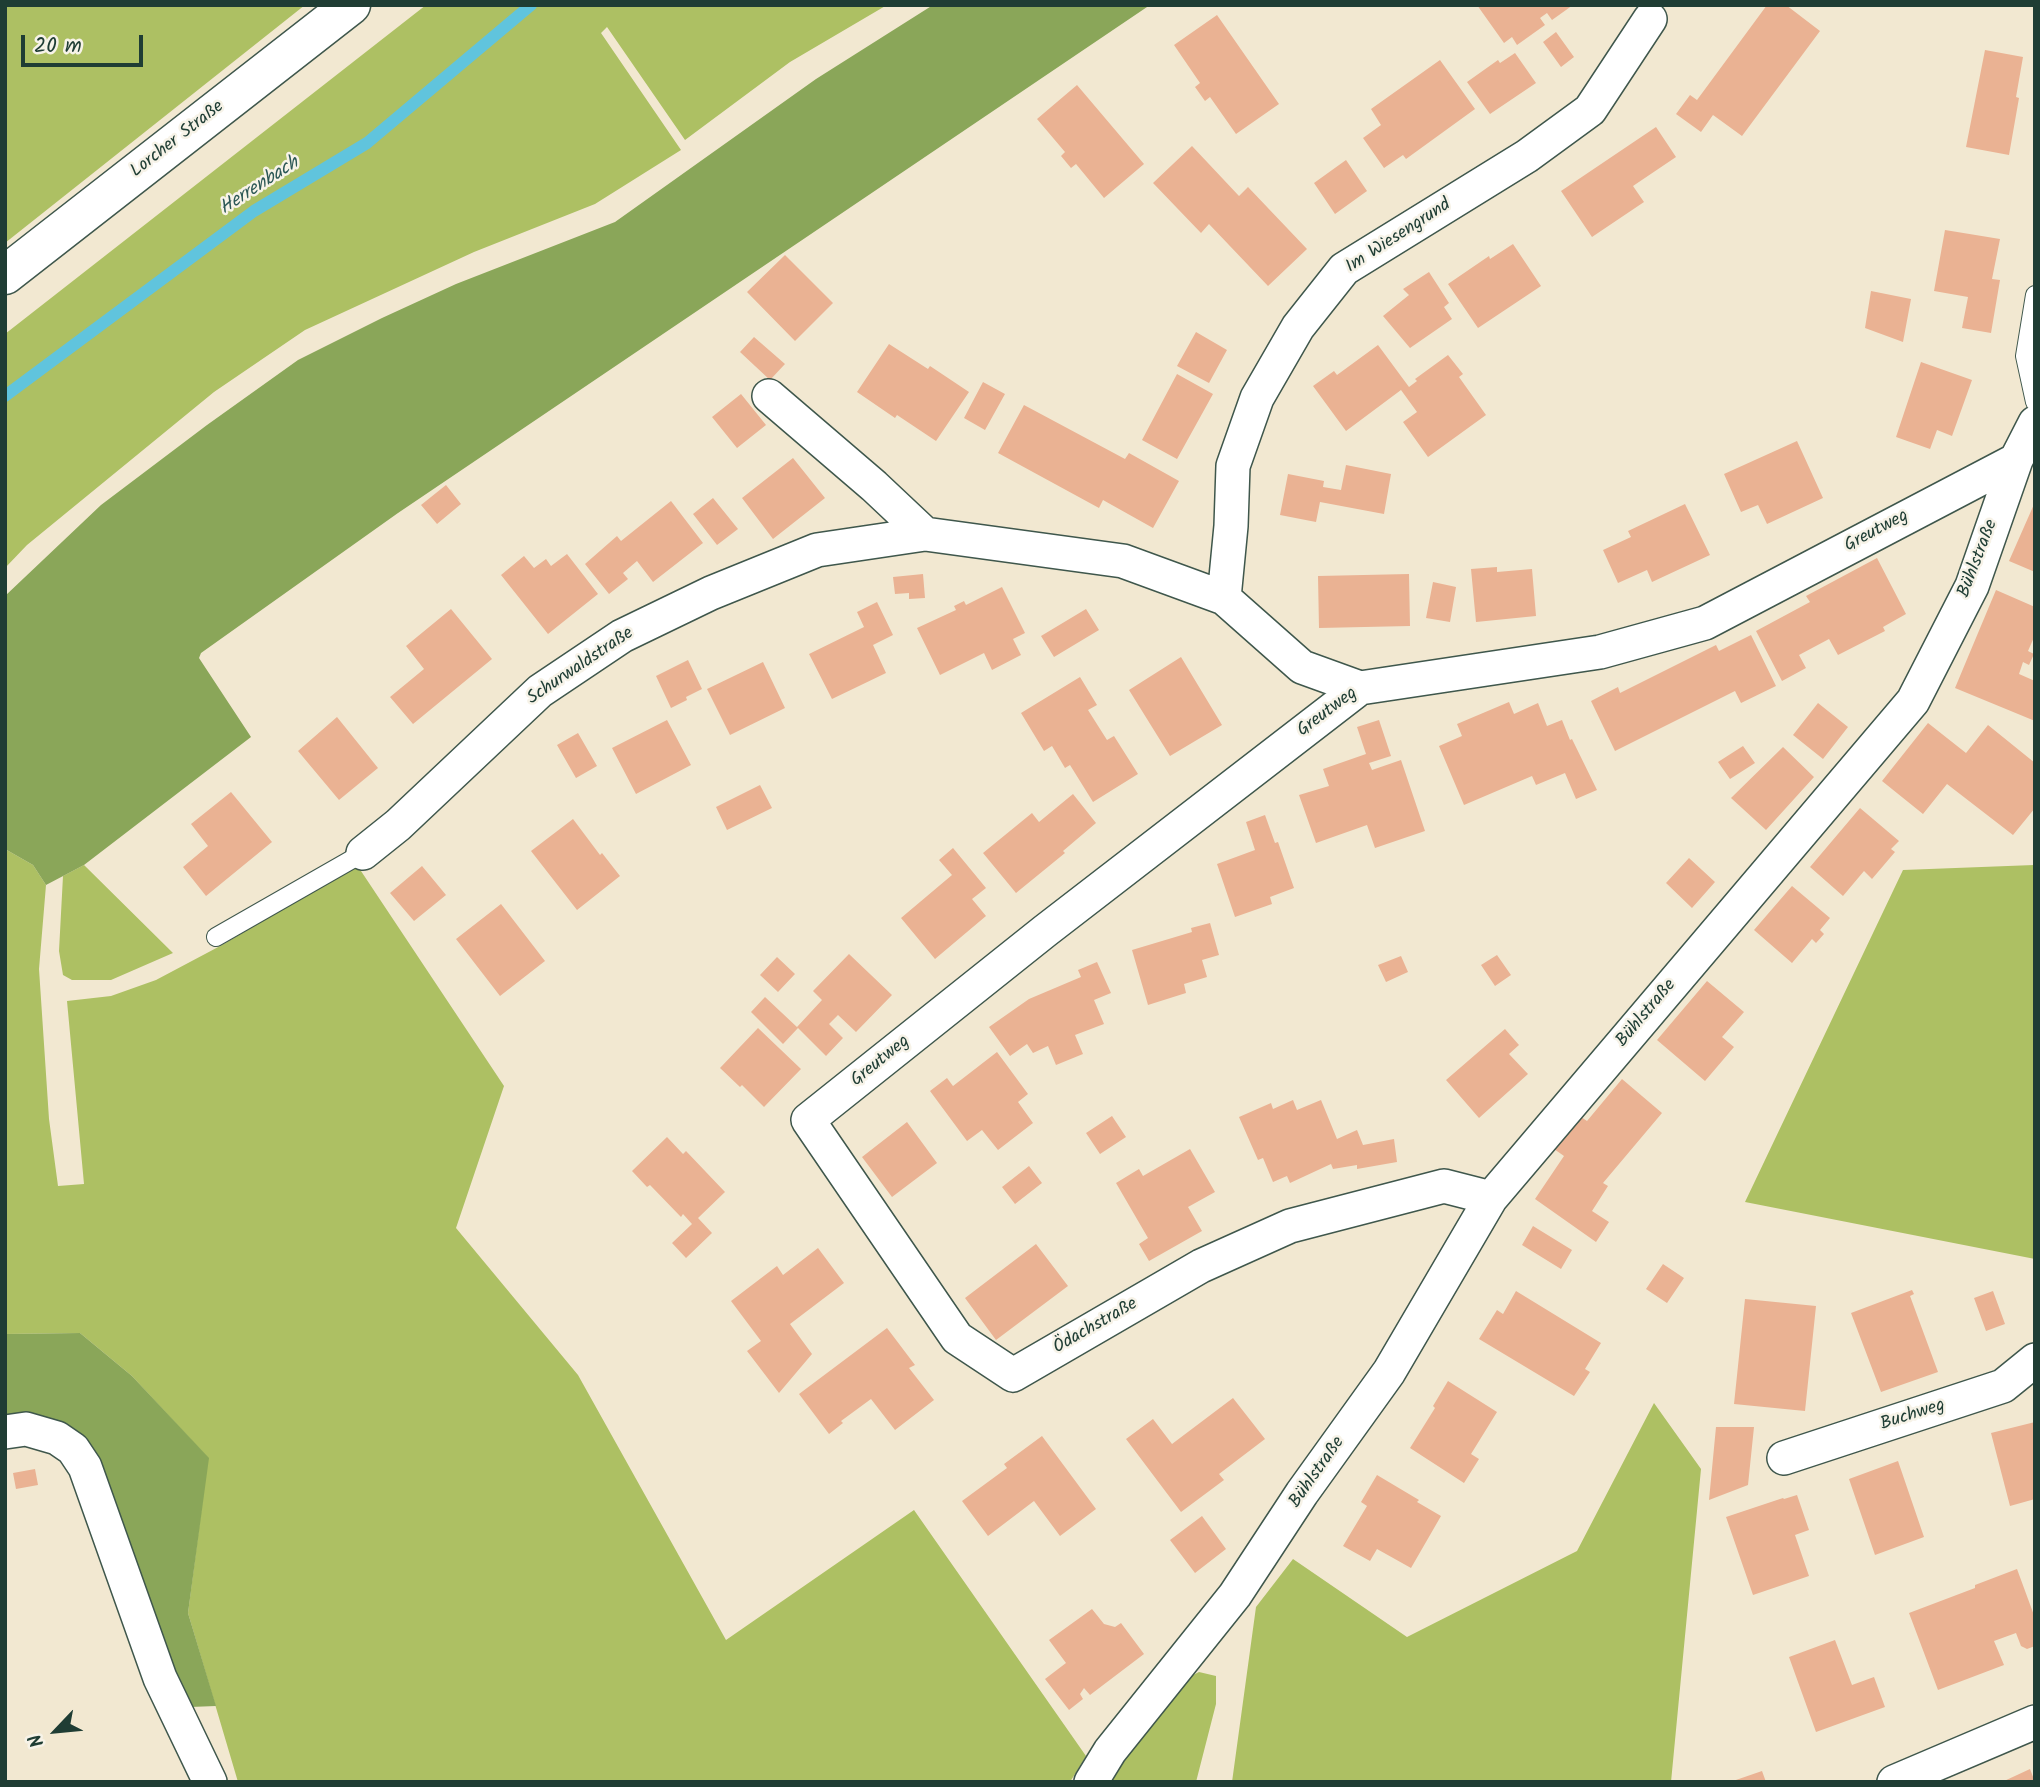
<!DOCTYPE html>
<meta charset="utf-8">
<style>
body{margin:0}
#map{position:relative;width:2040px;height:1787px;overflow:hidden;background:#f2e8d1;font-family:Kalam,sans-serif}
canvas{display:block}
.frame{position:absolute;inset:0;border:7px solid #1f3d34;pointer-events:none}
.north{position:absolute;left:21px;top:1696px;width:70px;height:70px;-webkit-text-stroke:5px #f7f3e8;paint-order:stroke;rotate:244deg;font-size:19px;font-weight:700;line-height:28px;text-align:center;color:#1f3d34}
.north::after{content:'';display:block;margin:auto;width:24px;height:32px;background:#1f3d34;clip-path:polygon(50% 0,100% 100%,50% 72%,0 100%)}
.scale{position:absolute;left:21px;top:35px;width:122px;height:32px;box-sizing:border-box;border:4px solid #1f3d34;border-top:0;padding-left:9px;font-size:21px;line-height:24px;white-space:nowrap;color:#1f3d34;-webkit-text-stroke:5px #f7f3e8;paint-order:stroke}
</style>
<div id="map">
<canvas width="2040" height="1787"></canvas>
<div class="frame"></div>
<div class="north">N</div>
<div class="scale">20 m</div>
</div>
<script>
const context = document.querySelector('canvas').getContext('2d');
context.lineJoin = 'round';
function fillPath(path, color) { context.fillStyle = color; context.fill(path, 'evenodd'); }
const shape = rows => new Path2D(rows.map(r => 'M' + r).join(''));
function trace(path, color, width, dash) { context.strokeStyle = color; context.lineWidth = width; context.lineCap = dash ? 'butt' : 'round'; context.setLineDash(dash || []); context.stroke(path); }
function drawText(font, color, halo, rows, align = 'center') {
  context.font = font + ' Kalam,sans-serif'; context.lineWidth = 5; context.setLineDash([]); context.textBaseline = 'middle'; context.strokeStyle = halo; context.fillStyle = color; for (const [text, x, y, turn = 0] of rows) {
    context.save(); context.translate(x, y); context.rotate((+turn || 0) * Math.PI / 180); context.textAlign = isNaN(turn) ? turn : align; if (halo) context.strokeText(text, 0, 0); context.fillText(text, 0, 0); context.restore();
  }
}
const green = shape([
 [5,5,305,5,5,243],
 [426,5,887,5,790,62,685,140,607,27,601,33,681,150,595,204,474,252,305,330,214,392,27,545,5,568,5,334],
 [5,849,33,865,46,885,39,969,49,1119,58,1186,84,1184,67,1001,111,996,156,980,222,945,357,865,504,1086,456,1228,578,1375,726,1640,914,1510,1086,1756,1070,1782,238,1782,188,1613,208,1458,132,1376,80,1333,5,1334],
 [84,865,173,953,111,980,72,980,63,975,59,951,63,876],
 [2034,865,2035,1259,1745,1202,1903,870],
 [1654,1403,1701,1469,1671,1782,1232,1782,1256,1607,1293,1559,1407,1637,1577,1551],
 [1199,1672,1216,1676,1216,1704,1196,1782,1104,1782,1179,1682]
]);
const forest = shape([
 [933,5,1150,5,398,513,201,653,199,658,251,737,84,865,46,885,33,865,5,849,5,596,101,505,207,425,298,360,382,318,456,284,615,222,816,79],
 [80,1333,132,1376,209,1458,188,1613,216,1706,190,1707,163,1661,101,1478,5,1424,5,1334]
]);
const stream = shape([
 [5,396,254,211,367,143,531,5]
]);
const building = shape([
 [1477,5,1573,5,1552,20,1547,13,1540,18,1545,25,1517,45,1512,37,1504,43],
 [1767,5,1786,5,1820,31,1742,136,1713,115,1701,132,1676,114,1690,95,1697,100],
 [1217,15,1279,104,1236,134,1210,97,1205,101,1195,87,1200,83,1174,45],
 [1556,32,1574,57,1561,67,1543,42],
 [1985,50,2023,57,2016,97,2019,98,2009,155,1966,147],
 [1515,53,1536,83,1490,114,1467,82,1498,60,1500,63],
 [1440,60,1475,109,1406,159,1403,155,1384,168,1363,138,1381,125,1371,109],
 [1077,85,1144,164,1104,198,1076,164,1071,168,1061,156,1065,152,1037,119],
 [1656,127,1676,157,1633,186,1644,202,1592,237,1561,191],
 [1192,146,1239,196,1248,187,1307,249,1268,286,1209,224,1201,233,1153,183],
 [1346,160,1367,191,1335,214,1314,183],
 [1945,230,2000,239,1992,279,2000,280,1991,333,1962,328,1968,297,1934,291],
 [1513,244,1541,286,1478,328,1448,284,1489,256,1490,259],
 [785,255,833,303,795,341,747,292],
 [1429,272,1449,303,1444,307,1452,319,1410,348,1383,316,1409,295,1403,289],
 [1871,291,1911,299,1903,342,1865,328],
 [1196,332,1227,350,1209,383,1177,366],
 [754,337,785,364,770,380,740,352],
 [889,344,928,369,930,366,969,392,936,441,897,415,895,418,857,392],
 [1378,345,1409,387,1417,381,1415,379,1448,355,1463,374,1459,377,1486,415,1428,457,1403,422,1417,412,1401,390,1346,431,1313,386,1334,371,1337,375],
 [1921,362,1972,380,1952,436,1937,430,1930,449,1896,437],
 [1177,374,1213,394,1177,459,1142,440],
 [983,382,1005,394,985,430,964,418],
 [741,394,766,425,737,448,712,417],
 [1024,405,1125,459,1129,453,1179,481,1153,528,1103,500,1099,508,998,453],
 [1797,441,1823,498,1767,524,1758,505,1741,512,1724,474],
 [793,458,825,498,773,539,742,498],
 [1346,465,1391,474,1384,514,1320,502,1316,522,1280,515,1288,474,1324,481,1323,487,1341,490],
 [446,485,461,504,437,524,421,505],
 [713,498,738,529,717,545,693,514],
 [671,501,703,543,653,582,637,561,623,573,628,579,609,594,585,564,617,536,621,541],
 [2035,502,2035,572,2009,561],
 [1685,504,1710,555,1652,582,1647,570,1618,583,1603,550,1631,537,1628,531],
 [567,554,598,594,548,634,501,575,524,556,534,568,546,559,551,566],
 [1877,558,1906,614,1883,627,1885,631,1838,655,1829,639,1799,655,1806,668,1782,681,1756,631,1810,602,1806,596],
 [1497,567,1497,572,1532,569,1536,616,1476,622,1471,569],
 [923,574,925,598,909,599,909,593,895,594,893,577],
 [1409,574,1410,626,1319,628,1318,576],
 [1433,582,1456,587,1450,622,1426,618],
 [1002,587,1025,633,1013,639,1021,655,992,670,984,653,940,675,917,628,956,610,954,606,964,601,966,605],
 [1996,590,2035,607,2035,635,2028,651,2034,654,2029,665,2023,662,2019,674,2035,681,2035,721,1955,688],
 [877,602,893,635,873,645,886,673,832,699,809,654,864,627,857,612],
 [451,609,492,659,413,724,390,697,424,669,406,646],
 [1086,609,1099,630,1054,657,1041,636],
 [1751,635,1776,686,1741,703,1735,691,1615,751,1591,701,1618,687,1620,693,1716,645,1719,651],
 [1181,657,1222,725,1170,756,1129,690],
 [688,660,702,689,686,697,687,700,671,708,656,676],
 [763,662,785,708,730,735,707,689],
 [1080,677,1097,705,1088,710,1107,740,1114,736,1138,774,1093,802,1070,765,1065,768,1052,746,1044,751,1021,713],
 [1509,702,1514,714,1538,703,1547,726,1562,720,1570,740,1572,739,1597,790,1576,799,1565,773,1536,785,1532,776,1464,805,1439,746,1462,736,1457,724],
 [1818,703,1848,727,1823,759,1793,735],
 [337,717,378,768,339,800,298,751],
 [667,720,691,765,636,794,612,748],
 [1379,720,1391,756,1369,763,1372,770,1401,760,1425,831,1375,848,1367,825,1316,843,1299,795,1329,786,1323,769,1366,754,1357,727],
 [1928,723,1966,753,1988,725,2035,763,2035,808,2013,835,1947,784,1923,814,1882,781],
 [578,733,597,766,576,778,557,745],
 [1743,746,1755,763,1730,779,1718,762],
 [1783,747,1814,777,1766,830,1731,798],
 [760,785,772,808,727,830,716,807],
 [231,792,272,842,206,896,183,867,208,846,191,824],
 [1073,794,1096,823,1063,851,1065,853,1016,893,983,853,1032,813,1039,822],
 [1860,808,1899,841,1891,849,1895,852,1872,879,1864,871,1843,896,1810,867],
 [1265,815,1275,843,1278,842,1294,888,1270,897,1272,904,1235,917,1217,864,1255,850,1246,822],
 [573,819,600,855,602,853,620,876,577,910,531,851],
 [953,848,986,888,972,899,986,916,935,959,901,918,952,875,939,860],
 [1689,858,1715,882,1692,908,1666,883],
 [422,866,446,895,414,921,390,893],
 [1792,886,1830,918,1820,930,1824,934,1816,943,1812,939,1792,963,1754,930],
 [501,904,545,961,500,996,456,939],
 [1210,923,1219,955,1202,960,1207,977,1184,984,1186,993,1148,1005,1132,950,1192,932,1191,928],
 [849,954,892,995,856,1032,838,1015,829,1024,843,1038,826,1056,797,1027,822,1000,813,991],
 [1497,955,1511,975,1495,986,1481,965],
 [1401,956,1408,972,1386,982,1378,965],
 [777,957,795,974,778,992,760,975],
 [1097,962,1111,993,1094,1000,1104,1024,1075,1035,1083,1054,1056,1065,1048,1046,1033,1053,1027,1044,1010,1056,989,1027,1029,999,1081,977,1078,970],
 [1707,981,1744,1012,1722,1037,1734,1047,1705,1081,1657,1040],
 [765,997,798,1028,783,1044,751,1012],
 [758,1028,801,1069,764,1107,742,1085,740,1087,720,1068],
 [1505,1029,1519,1045,1509,1054,1528,1074,1479,1118,1446,1080],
 [997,1052,1028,1094,1018,1102,1033,1123,998,1150,982,1130,967,1141,930,1091,947,1078,953,1086],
 [1622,1079,1662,1113,1603,1183,1608,1186,1592,1211,1609,1222,1596,1242,1535,1199,1564,1156,1554,1149,1581,1117,1587,1121],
 [1293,1100,1297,1110,1321,1100,1337,1139,1357,1130,1363,1145,1394,1139,1397,1162,1357,1169,1357,1165,1333,1169,1331,1164,1290,1183,1287,1176,1273,1182,1263,1158,1258,1160,1239,1117,1271,1103,1273,1109],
 [1112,1116,1126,1137,1100,1154,1086,1133],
 [907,1122,937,1163,892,1197,862,1157],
 [667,1137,683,1154,686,1151,725,1192,698,1218,712,1233,686,1258,672,1243,692,1224,683,1214,681,1217,650,1185,647,1187,632,1171],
 [1190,1149,1215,1192,1188,1207,1202,1231,1149,1261,1139,1244,1148,1238,1116,1183,1139,1169,1143,1176],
 [1029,1166,1042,1183,1015,1204,1002,1187],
 [1533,1226,1572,1250,1561,1269,1522,1245],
 [1036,1244,1068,1286,996,1340,965,1298],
 [818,1248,844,1283,790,1324,812,1354,779,1393,747,1351,761,1341,731,1301,777,1266,783,1275],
 [1663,1264,1684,1278,1667,1303,1646,1289],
 [1912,1290,1914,1294,1910,1296,1938,1372,1881,1392,1851,1313],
 [1516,1291,1601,1343,1585,1369,1590,1372,1574,1396,1479,1339,1497,1310,1503,1314],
 [1993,1291,2005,1324,1986,1331,1974,1298],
 [1745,1299,1816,1306,1805,1411,1734,1404],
 [887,1328,915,1365,909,1368,934,1400,895,1430,871,1399,841,1421,843,1423,829,1434,799,1394],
 [1448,1381,1497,1412,1471,1454,1479,1459,1464,1483,1410,1448,1435,1408,1433,1406],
 [1233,1398,1265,1439,1219,1474,1224,1480,1181,1512,1126,1439,1153,1419,1172,1444],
 [2035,1422,2035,1499,2010,1506,1991,1433],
 [1716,1427,1754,1427,1748,1485,1709,1500],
 [1042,1436,1096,1509,1060,1536,1034,1501,988,1536,962,1501,1007,1468,1004,1464],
 [1898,1461,1924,1537,1875,1555,1849,1479],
 [35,1469,38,1485,16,1489,13,1473],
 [1377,1475,1419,1500,1417,1502,1441,1516,1411,1568,1377,1549,1370,1561,1343,1546,1367,1506,1361,1502],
 [1797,1495,1809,1530,1795,1535,1809,1576,1753,1595,1726,1517,1783,1498,1784,1499],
 [1202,1516,1226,1549,1195,1573,1170,1540],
 [2017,1569,2035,1618,2035,1646,2027,1649,2021,1646,2016,1633,1994,1641,2004,1665,1938,1690,1909,1613,1975,1588,1975,1585],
 [1092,1609,1104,1624,1115,1627,1121,1623,1144,1654,1090,1695,1084,1688,1080,1694,1083,1699,1069,1710,1045,1679,1066,1663,1049,1640],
 [1835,1640,1852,1685,1874,1677,1885,1707,1816,1732,1789,1657],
 [2030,1769,2035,1782,2002,1782],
 [1762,1771,1766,1782,1733,1782,1733,1781]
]);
const lane = shape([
 [2035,295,2025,356,2035,402],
 [216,937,363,853]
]);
const street = shape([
 [769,396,874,486,925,534],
 [1224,598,1231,526,1233,466,1257,398,1298,327,1344,269,1527,156,1590,110,1650,19],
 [363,853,398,825,540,691,622,636,711,593,817,550,925,534,1123,561,1224,598,1302,667,1360,688],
 [1491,1198,1444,1186,1290,1226,1201,1266,1013,1375,957,1338,808,1120,1045,931,1360,688,1600,652,1705,623,2016,460],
 [5,1432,26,1429,57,1438,73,1449,85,1467,160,1678,210,1782],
 [1784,1458,2003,1386,2035,1360],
 [1091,1782,1110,1751,1235,1595,1302,1493,1389,1372,1491,1198,1913,701,1972,586,2016,460,2035,423],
 [1894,1782,2035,1722]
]);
const primary = shape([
 [5,275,351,5]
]);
const streetNames = [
 ["Lorcher Straße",178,140,-38],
 ["Im Wiesengrund",1399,237,-33],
 ["Greutweg",1877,532,-28],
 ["Bühlstraße",1979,559,-69],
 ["Schurwaldstraße",581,667,-34],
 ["Greutweg",1328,713,-37],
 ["Bühlstraße",1647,1014,-50],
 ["Greutweg",881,1062,-39],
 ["Ödachstraße",1096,1327,-30],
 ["Buchweg",1913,1416,-18],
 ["Bühlstraße",1318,1473,-55]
];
const waterNames = [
 ["Herrenbach",260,187,-33]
];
fillPath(green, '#adc063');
fillPath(forest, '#8aa659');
trace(stream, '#60c4dd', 12);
fillPath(building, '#eab293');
trace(lane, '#3f574c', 20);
trace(street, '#3f574c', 36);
trace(primary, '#3f574c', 41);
trace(lane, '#fff', 18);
trace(street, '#fff', 33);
trace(primary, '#fff', 38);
drawText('18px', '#1f3d34', '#f7f3e8', streetNames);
drawText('italic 19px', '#2c5856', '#f7f3e8', waterNames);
</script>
